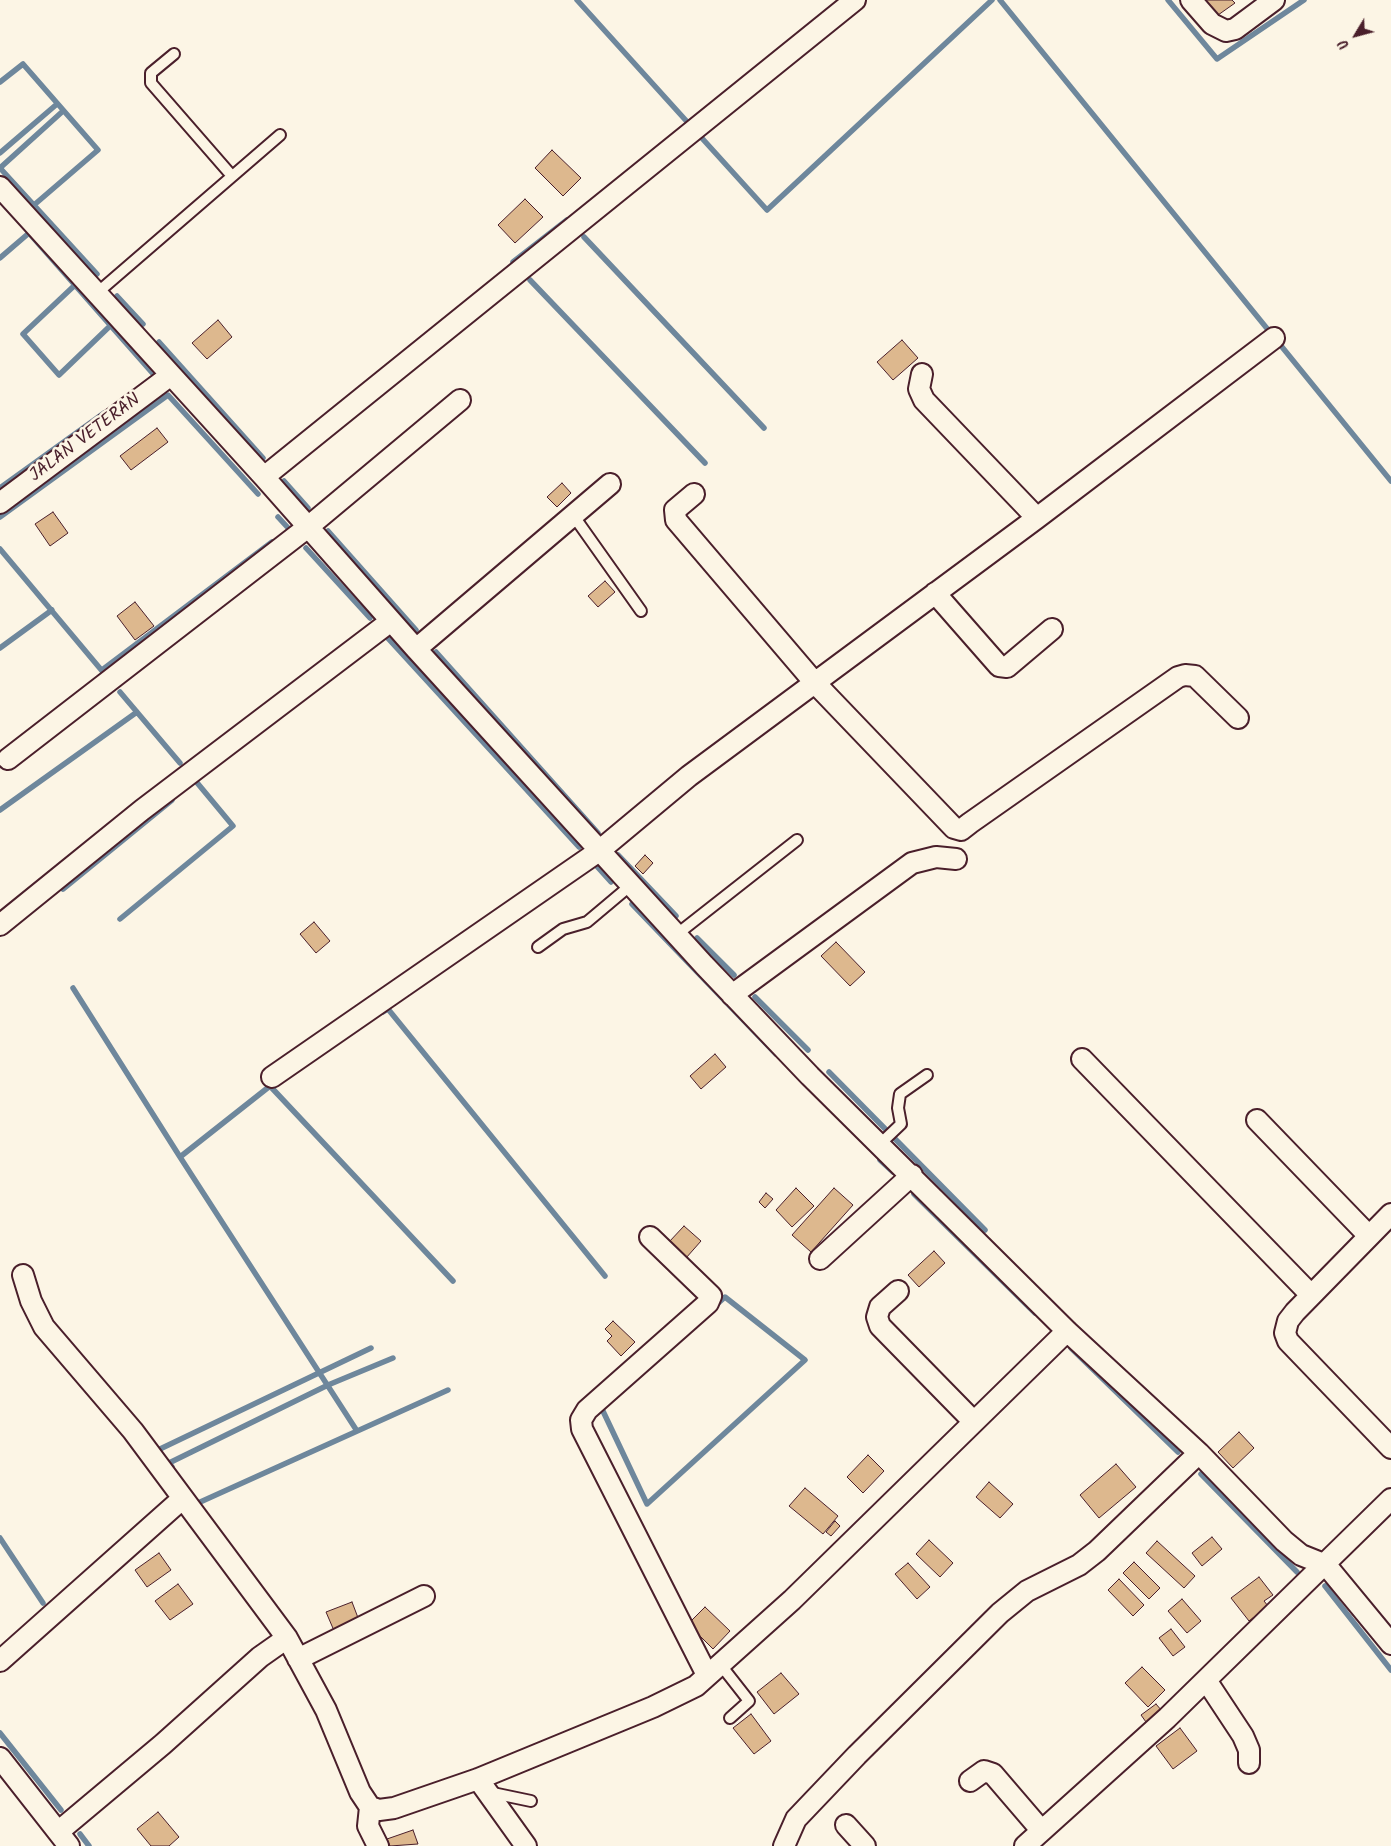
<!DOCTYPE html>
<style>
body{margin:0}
#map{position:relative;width:1391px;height:1846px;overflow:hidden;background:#fcf5e5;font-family:Kalam,sans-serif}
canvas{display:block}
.north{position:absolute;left:1331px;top:10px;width:50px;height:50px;-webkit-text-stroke:4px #fcf5e5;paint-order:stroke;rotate:233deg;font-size:14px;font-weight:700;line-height:20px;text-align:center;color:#4a1f2b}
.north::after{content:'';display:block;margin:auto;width:18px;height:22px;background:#4a1f2b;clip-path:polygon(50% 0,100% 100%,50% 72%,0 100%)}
</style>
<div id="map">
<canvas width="1391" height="1846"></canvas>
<div class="north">U</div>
</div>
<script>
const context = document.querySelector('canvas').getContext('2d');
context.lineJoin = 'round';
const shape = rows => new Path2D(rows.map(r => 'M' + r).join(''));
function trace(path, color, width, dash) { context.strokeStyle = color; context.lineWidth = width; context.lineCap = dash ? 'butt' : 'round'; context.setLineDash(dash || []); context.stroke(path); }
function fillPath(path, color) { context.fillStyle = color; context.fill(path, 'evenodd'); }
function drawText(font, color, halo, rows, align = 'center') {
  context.font = font + ' Kalam,sans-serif'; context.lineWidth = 5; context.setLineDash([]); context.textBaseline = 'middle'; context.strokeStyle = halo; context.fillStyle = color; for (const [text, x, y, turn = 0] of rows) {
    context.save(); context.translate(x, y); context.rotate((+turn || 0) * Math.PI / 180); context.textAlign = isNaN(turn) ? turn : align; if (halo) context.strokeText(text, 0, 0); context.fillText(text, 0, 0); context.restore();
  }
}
const stream = shape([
 [577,0,690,125],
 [1000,0,1391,481],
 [1168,0,1217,59,1304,0],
 [0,82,23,64,98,150,34,205],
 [700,136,767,210,992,0],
 [0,153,57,104],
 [0,168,97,274],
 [0,168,63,111],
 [584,237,764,428],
 [0,258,29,233,155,376,150,380],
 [513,262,567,220],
 [530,280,705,463],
 [75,285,23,334,59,375,110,326],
 [117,296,143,324],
 [159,342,263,458],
 [284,481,308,508],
 [0,488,104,413],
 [0,517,168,395,258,494],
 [278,517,290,530],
 [328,531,416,630],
 [306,548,370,618],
 [0,549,103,672],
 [384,634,579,847],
 [0,648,52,610],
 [436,652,598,833],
 [102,670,272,542],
 [120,692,180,763],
 [0,810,137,712],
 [618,855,676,916],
 [593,862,611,882],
 [63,889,172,800],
 [632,904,776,1054],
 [120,919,233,826,194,779],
 [697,938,734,975],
 [73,988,180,1157],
 [755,997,808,1050],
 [383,1012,388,1009,605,1276],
 [829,1072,985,1230],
 [880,1160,893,1172],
 [914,1194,1035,1313],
 [1071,1348,1178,1452],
 [602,1409,647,1504,805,1360,725,1297,715,1306],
 [357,1431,180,1157,270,1086,453,1281],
 [160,1449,371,1348],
 [172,1467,169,1463,328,1385,393,1358],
 [1201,1474,1297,1572],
 [198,1503,448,1390],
 [0,1538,43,1603],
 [1325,1586,1391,1670],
 [0,1733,61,1810],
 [80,1834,89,1846]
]);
const building = shape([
 [1207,0,1232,0,1235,3,1211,20,1200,5,1207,0],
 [552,150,581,178,563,196,535,168,552,150],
 [525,199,543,217,515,243,498,225,525,199],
 [218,320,232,337,207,359,192,343,218,320],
 [902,340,918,358,893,380,877,362,902,340],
 [157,428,168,442,131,470,120,456,157,428],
 [562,483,571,493,557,507,547,497,562,483],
 [53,512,68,533,50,546,35,524,53,512],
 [605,581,615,592,598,607,588,596,605,581],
 [135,602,154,626,135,640,117,616,135,602],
 [645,855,653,863,643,874,635,866,645,855],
 [314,922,330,941,316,953,300,934,314,922],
 [836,942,865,972,850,986,821,956,836,942],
 [715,1054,726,1067,701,1089,690,1076,715,1054],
 [796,1188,814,1206,792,1227,776,1210,796,1188],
 [834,1188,853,1205,811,1252,792,1235,834,1188],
 [766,1193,773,1199,765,1208,759,1202,766,1193],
 [684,1226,701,1241,686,1258,669,1242,684,1226],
 [934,1251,945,1263,919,1287,908,1275,934,1251],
 [613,1321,635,1342,621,1356,607,1341,612,1336,605,1329,613,1321],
 [1239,1432,1254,1448,1233,1468,1218,1452,1239,1432],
 [868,1455,884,1471,863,1493,847,1477,868,1455],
 [1116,1464,1136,1487,1099,1518,1080,1495,1116,1464],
 [989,1482,1013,1504,1000,1518,976,1497,989,1482],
 [805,1488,838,1516,823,1534,789,1506,805,1488],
 [835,1521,840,1526,831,1536,826,1532,835,1521],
 [1212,1537,1222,1549,1202,1566,1192,1553,1212,1537],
 [929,1540,953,1563,940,1577,916,1554,929,1540],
 [1157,1541,1195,1576,1184,1588,1146,1553,1157,1541],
 [159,1553,171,1570,147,1587,135,1570,159,1553],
 [1134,1562,1160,1588,1149,1599,1123,1573,1134,1562],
 [908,1563,930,1587,917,1599,895,1574,908,1563],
 [1259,1577,1273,1595,1264,1601,1268,1606,1249,1621,1231,1598,1259,1577],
 [1119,1579,1144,1605,1133,1616,1108,1590,1119,1579],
 [178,1584,193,1604,170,1620,155,1601,178,1584],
 [1182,1599,1201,1621,1187,1633,1168,1611,1182,1599],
 [352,1602,360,1623,335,1633,326,1612,352,1602],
 [705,1607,730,1631,713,1649,688,1624,705,1607],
 [1171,1629,1185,1647,1173,1656,1159,1638,1171,1629],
 [1142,1667,1165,1690,1148,1707,1125,1683,1142,1667],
 [781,1673,799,1694,774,1714,757,1692,781,1673],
 [1156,1704,1162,1711,1146,1722,1141,1715,1156,1704],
 [751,1714,771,1741,754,1754,733,1728,751,1714],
 [1180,1728,1197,1751,1173,1769,1156,1746,1180,1728],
 [158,1812,179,1837,169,1846,151,1846,137,1829,158,1812],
 [413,1830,418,1844,390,1846,387,1839,413,1830]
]);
const service = shape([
 [174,54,151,73,151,83,232,176],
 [97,293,280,135],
 [573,515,641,611],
 [676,935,797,840],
 [538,947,563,929,587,922,631,885],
 [880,1144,901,1124,898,1108,900,1094,927,1075],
 [720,1664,749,1701,730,1718],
 [488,1792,531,1801]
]);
const minor = shape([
 [1191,0,1212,24,1226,31,1235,29,1274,0],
 [0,187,264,477,416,649,704,965,810,1076,1067,1331,1199,1453,1284,1541,1301,1555,1326,1565,1391,1644],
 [922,374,919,389,924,400,1037,518],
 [264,477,855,0],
 [694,494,675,510,676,520,815,683,954,828,961,830,970,823,1178,677,1185,675,1195,676,1238,718],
 [0,503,171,375],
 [935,593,999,666,1007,667,1052,629],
 [416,649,610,484],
 [8,759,308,527,460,400],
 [0,925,142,810,391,621],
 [732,995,912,863,936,857,956,859],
 [1082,1059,1311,1295],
 [272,1077,599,851,689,776,1037,518,1274,338],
 [1257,1120,1369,1236],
 [1391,1214,1295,1312,1288,1321,1285,1333,1288,1341,1391,1448],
 [650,1237,711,1296,708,1303,587,1410,581,1420,582,1429,707,1675],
 [820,1259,912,1175],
 [23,1275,31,1301,44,1327,133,1431,287,1638,326,1710,360,1792,370,1807,379,1810,394,1808,478,1779,653,1707,696,1686,792,1600,1067,1331],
 [898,1291,880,1307,877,1317,880,1326,974,1422],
 [298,1659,424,1596],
 [0,1661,182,1499],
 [1206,1680,1243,1736,1249,1750,1249,1763],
 [0,1758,69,1846],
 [478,1779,526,1846],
 [970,1781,984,1771,993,1774,1041,1830],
 [370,1807,368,1826,378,1846],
 [846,1825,865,1846],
 [58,1832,163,1744,260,1657,287,1638],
 [784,1846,796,1819,857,1755,1000,1613,1027,1591,1079,1565,1097,1551,1199,1453],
 [1025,1846,1167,1718,1391,1499]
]);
const streetNames = [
 ["JALAN VETERAN",86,439,-37]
];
trace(stream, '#6e879c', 5.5);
fillPath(building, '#ddb88e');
trace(building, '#4a1f2b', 1);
trace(service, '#4a1f2b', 14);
trace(minor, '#4a1f2b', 24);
trace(service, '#fcf5e5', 10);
trace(minor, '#fcf5e5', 20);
drawText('18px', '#4a1f2b', '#fcf5e5', streetNames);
</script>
